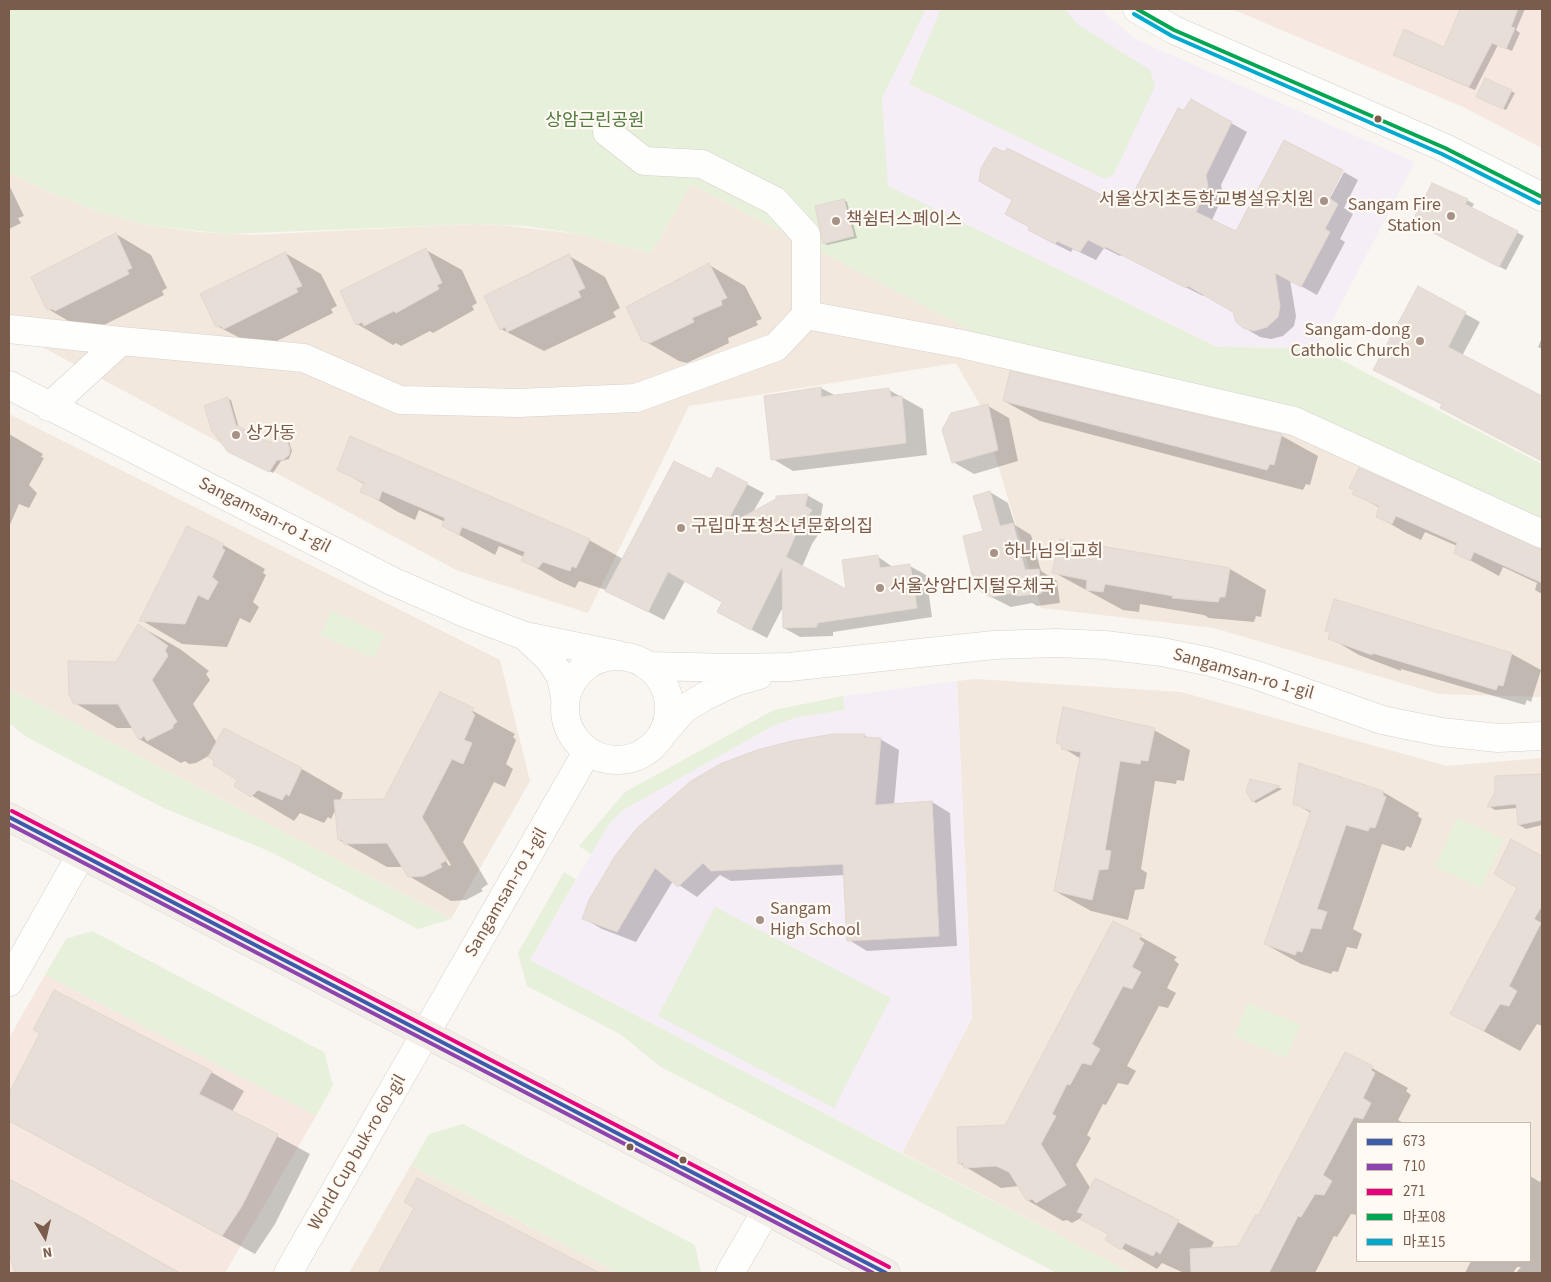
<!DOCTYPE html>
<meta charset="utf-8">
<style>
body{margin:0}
#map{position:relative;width:1551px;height:1282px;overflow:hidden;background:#f9f5f0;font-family:"Source Sans 3","Noto Sans KR",sans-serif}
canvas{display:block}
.frame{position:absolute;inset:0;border:10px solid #7a5c4d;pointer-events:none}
.legend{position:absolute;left:1356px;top:1122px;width:175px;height:140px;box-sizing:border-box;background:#fffaf3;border:1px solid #cabbb1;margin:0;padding:6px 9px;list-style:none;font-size:15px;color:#7a5c4d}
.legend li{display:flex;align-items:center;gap:10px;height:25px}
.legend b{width:25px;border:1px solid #cabbb1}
.north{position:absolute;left:20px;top:1212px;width:50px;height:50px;-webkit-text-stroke:4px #fffaf3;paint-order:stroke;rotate:171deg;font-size:14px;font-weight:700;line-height:20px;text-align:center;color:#7a5c4d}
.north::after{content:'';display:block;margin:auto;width:18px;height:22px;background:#7a5c4d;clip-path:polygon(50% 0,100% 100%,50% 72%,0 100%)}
</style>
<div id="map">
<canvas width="1551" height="1282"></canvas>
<div class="frame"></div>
<ul class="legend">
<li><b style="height:6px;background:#3d5bab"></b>673</li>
<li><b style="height:6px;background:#8e44ad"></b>710</li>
<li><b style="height:6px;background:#e5007d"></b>271</li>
<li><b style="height:6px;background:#00a651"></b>마포08</li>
<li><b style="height:6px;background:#00a9ce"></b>마포15</li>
</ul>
<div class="north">N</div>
</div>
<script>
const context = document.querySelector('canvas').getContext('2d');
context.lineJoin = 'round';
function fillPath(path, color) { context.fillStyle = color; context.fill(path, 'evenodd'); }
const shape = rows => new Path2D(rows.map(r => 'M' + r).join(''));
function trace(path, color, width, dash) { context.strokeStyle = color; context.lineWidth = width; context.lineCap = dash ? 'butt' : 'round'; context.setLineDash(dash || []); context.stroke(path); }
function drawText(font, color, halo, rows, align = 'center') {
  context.font = font + ' "Source Sans 3","Noto Sans KR",sans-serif'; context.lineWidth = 4.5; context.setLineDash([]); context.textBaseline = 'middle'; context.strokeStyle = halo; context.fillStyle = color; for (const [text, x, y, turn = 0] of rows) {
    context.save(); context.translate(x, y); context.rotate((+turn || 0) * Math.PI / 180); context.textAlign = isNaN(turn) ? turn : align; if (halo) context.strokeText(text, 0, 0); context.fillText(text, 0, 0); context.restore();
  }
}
const residential = shape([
 [9,172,49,192,97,211,148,225,199,232,252,235,476,224,499,225,579,234,651,253,691,184,979,334,1151,378,1542,527,1542,697,1439,694,1214,628,1041,608,980,405,956,363,689,406,588,613,456,570,9,329],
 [9,414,500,660,530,781,451,919,9,689],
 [976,679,1181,692,1447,766,1542,758,1542,1273,1131,1273,902,1153,972,1018,957,681],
 [1357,1123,1530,1123,1530,1261,1357,1261],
 [411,1165,619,1273,349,1273]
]);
const commercial = shape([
 [1232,9,1542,9,1542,148,1463,107],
 [45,975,316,1116,225,1273,9,1273,9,1038]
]);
const education = shape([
 [926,9,1100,9,1137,40,1415,162,1318,348,1217,347,887,186,882,98],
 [957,681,972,1018,902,1153,530,960,603,833,616,816,632,804,783,721,804,716,845,710,843,696]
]);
const green = shape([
 [9,9,926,9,882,98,888,186,1217,347,1318,348,1542,464,1542,527,1420,470,1001,346,691,184,651,253,579,234,527,226,476,224,226,234,148,225,97,211,49,192,9,172],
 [941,9,1065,9,1077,24,1150,70,1155,86,1114,174,1105,179,909,84],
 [331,611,385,635,374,658,320,635],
 [9,689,451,919,418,929,271,852,166,809,72,761,25,736,9,723],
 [843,696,845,710,794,718,773,726,623,810,609,824,591,854,579,846,625,792,774,710],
 [1457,818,1504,839,1481,888,1435,867],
 [564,872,576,879,530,960,1131,1273,1057,1273,661,1067,620,1034,527,986,518,953],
 [715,907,891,998,834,1108,658,1016],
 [92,931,324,1052,333,1085,316,1116,45,975,66,939],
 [1248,1003,1301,1025,1286,1058,1234,1036],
 [463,1124,695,1245,701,1273,619,1273,411,1165,429,1134]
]);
const shadow = shape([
 [1461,9,1466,11,1467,9,1525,9,1516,30,1520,33,1512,51,1498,45,1475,90,1400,58,1445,49],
 [1485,79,1515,93,1506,110,1481,98],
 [1192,101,1247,132,1221,185,1223,196,1212,220,1236,232,1325,203,1327,204,1344,172,1358,180,1344,208,1353,214,1340,239,1345,242,1317,295,1290,280,1296,316,1294,326,1283,336,1271,339,1260,337,1243,327,1234,311,1204,294,1203,296,1122,255,1120,256,1104,248,1096,260,1073,249,1071,252,1045,239,1127,209],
 [9,185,24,216,18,218,21,223,9,229],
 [844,200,847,202,857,238,827,245,824,243,817,207],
 [1467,200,1474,204,1471,209,1524,236,1506,270,1420,225],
 [116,234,151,255,167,288,162,291,164,295,92,331,84,330,48,309],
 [426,250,462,270,477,303,472,306,474,310,433,333,430,331,401,346,396,343,393,345,357,324],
 [285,253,321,274,337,306,331,309,333,313,261,349,217,326],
 [569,256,605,277,620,308,613,312,616,317,544,351,501,329],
 [709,265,745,286,762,319,756,321,758,325,728,338,729,343,687,363,679,361,643,340],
 [1418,288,1480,322,1462,356,1542,397,1542,461,1456,416,1443,405,1375,370],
 [1542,338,1542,349,1538,347],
 [1011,373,1282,436,1318,456,1310,485,1306,484,1303,490,1040,421,1004,401],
 [821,388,836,396,889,390,923,409,927,455,793,471,773,459],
 [228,399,231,400,239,428,269,443,285,436,288,438,292,451,289,459,281,461,273,473,229,451],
 [988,406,1009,418,1018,461,974,474,953,462],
 [9,434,43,454,41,457,44,458,29,485,37,493,29,508,19,504,9,527],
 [339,469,589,540,623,559,711,481,718,469,764,493,753,512,807,495,823,504,821,516,828,520,812,544,802,567,848,592,877,556,894,568,910,566,926,575,932,617,833,632,833,636,800,637,784,628,784,605,767,638,718,612,724,602,685,581,664,620,606,590,579,581,575,588,559,581,523,560,524,557,499,546,495,555,443,526,445,522,419,510,415,520,398,512,362,491,365,485],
 [990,492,1008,503,1015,525,1031,535,1041,571,1057,581,1060,603,1037,606,1032,603,1011,607,987,595,984,532],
 [1354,493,1542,550,1542,594,1535,590,1537,583,1503,567,1499,576,1455,552,1457,546,1425,532,1421,540,1406,533,1377,516,1380,508],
 [223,545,265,569,263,573,266,575,253,602,259,607,250,623,240,618,227,647,182,644,141,620],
 [1230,569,1266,590,1261,617,1256,616,1254,622,1209,618,1204,615,1140,604,1139,612,1123,610,1053,572],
 [1335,601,1512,654,1541,670,1531,702,1527,700,1525,705,1401,669,1401,671,1359,655,1330,638,1331,633,1326,631],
 [138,625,180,649,209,671,206,674,210,680,193,704,217,743,302,769,343,793,340,801,385,800,440,693,515,734,513,737,516,740,506,764,513,769,505,787,494,782,463,842,488,884,481,889,483,891,466,900,451,901,409,876,403,867,387,867,339,840,336,809,331,819,328,817,324,823,300,813,294,821,236,786,238,779,215,759,212,754,196,763,189,764,185,761,181,763,139,739,133,728,117,728,75,703,117,663],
 [423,823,426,823,451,865,449,866],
 [1154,730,1190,750,1184,781,1177,780,1176,784,1155,781,1141,869,1147,873,1144,889,1135,890,1128,920,1091,911,1055,891,1081,759,1063,748],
 [864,735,870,739,880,739,899,750,894,805,932,802,950,813,957,946,867,951,849,940,845,875,731,881,720,875,697,897,673,881,636,942,602,929,583,918,590,901],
 [1542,774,1542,825,1526,829,1519,825,1517,808,1495,810,1489,806,1497,792,1496,777],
 [1251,781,1280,788,1282,789,1256,803,1253,801],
 [1383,792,1419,813,1418,816,1422,819,1411,848,1407,846,1404,851,1382,844,1353,929,1362,934,1357,949,1347,947,1338,972,1333,971,1331,974,1301,964,1265,944,1311,813,1294,803],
 [1512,841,1542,857,1542,1026,1537,1024,1520,1051,1452,1014,1518,887],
 [1114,922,1177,957,1174,960,1179,964,1167,988,1176,993,1168,1008,1159,1006,1127,1066,1136,1071,1128,1085,1118,1083,1106,1105,1103,1104,1087,1135,1091,1138,1076,1165,1091,1189,1178,1222,1214,1242,1210,1249,1239,1248,1259,1217,1345,1053,1408,1088,1406,1091,1411,1095,1398,1120,1404,1123,1357,1123,1357,1215,1351,1214,1337,1237,1334,1236,1315,1273,1192,1273,1192,1271,1191,1273,1184,1273,1162,1263,1157,1269,1106,1239,1109,1234,1081,1218,1072,1223,1067,1220,1063,1221,1027,1200,1019,1186,1001,1188,959,1163,1006,1126],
 [41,1033,211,1072,244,1091,232,1112,310,1154,275,1224,255,1254,10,1120,12,1115,9,1113,9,1096],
 [1530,1176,1540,1182,1542,1178,1542,1273,1516,1273,1521,1267,1517,1267,1513,1273,1465,1273,1471,1261,1530,1261],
 [417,1180,597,1273,379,1273,415,1208],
 [9,1181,78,1217,177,1273,16,1273,9,1250]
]);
const building = shape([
 [1460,9,1518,9,1511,27,1515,28,1506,49,1492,43,1469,87,1393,55,1404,29,1444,47,1460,9],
 [1485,78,1512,90,1503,109,1476,97,1485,78],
 [1191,99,1232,122,1206,175,1208,187,1196,212,1236,231,1284,140,1343,170,1329,198,1338,204,1325,229,1330,232,1301,287,1275,273,1280,306,1278,317,1267,327,1254,331,1243,328,1236,322,1233,312,1188,286,1186,288,1106,247,1104,248,1088,240,1080,252,1057,241,1055,244,1028,230,1029,227,1005,214,1012,200,979,181,981,168,994,147,1005,152,1007,148,1126,207,1178,108,1184,110,1191,99],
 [1432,183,1468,199,1465,204,1518,231,1499,267,1412,222,1432,183],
 [844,199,854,236,823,244,815,206,844,199],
 [116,233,132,268,127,270,129,274,55,311,52,309,47,310,31,277,116,233],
 [426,248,442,283,437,285,439,289,396,313,394,311,364,326,362,322,356,325,340,291,426,248],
 [285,252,302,286,296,288,298,292,224,329,220,326,216,327,200,294,285,252],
 [569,254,585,288,578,291,581,297,507,332,505,327,500,330,484,296,569,254],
 [709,263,727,298,721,300,722,305,692,318,694,322,650,343,642,341,626,307,709,263],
 [1418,286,1466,312,1448,347,1542,396,1542,461,1440,408,1442,404,1373,370,1418,286],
 [1010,371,1282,434,1274,465,1270,464,1267,470,1003,401,1010,371],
 [821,387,821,397,889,388,891,397,902,396,906,443,771,460,764,396,821,387],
 [228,397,236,425,269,442,285,435,290,449,289,455,283,460,277,460,269,472,228,452,212,431,204,406,228,397],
 [988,404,998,450,952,463,942,430,951,413,988,404],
 [350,436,590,539,576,568,572,566,570,571,543,562,538,568,521,561,525,552,462,527,459,535,442,526,445,518,382,491,379,500,360,492,364,483,337,470,350,436],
 [674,461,711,479,717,467,748,483,724,527,776,499,776,496,808,494,805,506,812,510,796,534,786,557,846,589,842,560,878,555,880,568,910,564,917,608,817,623,817,627,783,628,782,567,751,630,717,612,722,602,668,572,648,612,605,591,674,461],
 [1359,468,1542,549,1542,583,1474,552,1470,561,1454,553,1457,543,1396,516,1392,524,1376,517,1379,506,1352,494,1354,490,1349,488,1359,468],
 [990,491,1000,526,1013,523,1025,570,1039,569,1042,593,1017,596,1017,592,991,597,980,591,977,586,972,576,963,536,983,531,973,496,990,491],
 [187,526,224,544,222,548,225,550,212,577,218,582,208,600,198,595,185,624,139,621,187,526],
 [1060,539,1230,568,1225,597,1220,597,1218,602,1172,598,1173,596,1105,584,1103,592,1086,590,1087,580,1052,573,1060,539],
 [1334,599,1512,653,1503,686,1498,685,1496,690,1372,653,1372,655,1328,639,1330,632,1325,631,1334,599],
 [138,624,168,646,165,650,168,656,152,680,177,722,173,725,173,728,147,741,144,736,139,740,118,704,74,704,69,695,68,661,116,662,138,624],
 [440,692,474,708,472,712,475,715,464,740,472,743,463,764,452,759,422,817,447,860,440,864,442,867,424,876,408,877,387,843,344,844,342,840,338,840,334,800,384,799,440,692],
 [1063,707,1155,728,1148,761,1141,760,1140,764,1120,761,1105,850,1111,851,1108,869,1099,870,1092,900,1054,891,1081,752,1061,749,1062,745,1056,743,1063,707],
 [224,728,302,768,289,796,286,794,282,800,258,790,251,797,234,786,237,780,213,765,214,760,208,757,224,728],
 [833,734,865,734,864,737,881,738,875,805,932,801,939,936,847,941,843,864,711,871,703,863,678,887,655,868,617,932,582,919,589,900,615,856,638,827,691,781,720,764,757,750,792,741,833,734],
 [1299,763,1383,791,1383,795,1386,797,1375,828,1370,827,1368,831,1346,825,1317,909,1327,912,1321,929,1311,928,1302,952,1297,951,1295,955,1264,944,1311,811,1293,804,1299,763],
 [1542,774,1542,820,1518,825,1516,804,1487,807,1495,792,1495,776,1542,774],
 [1250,779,1280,786,1252,802,1246,791,1250,779],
 [1511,839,1542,856,1542,906,1534,919,1541,923,1509,986,1517,991,1509,1006,1500,1004,1484,1031,1450,1014,1517,888,1494,874,1511,839],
 [1113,921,1142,935,1139,939,1144,943,1132,967,1141,972,1132,989,1123,986,1092,1044,1100,1049,1091,1065,1082,1063,1070,1085,1067,1084,1052,1114,1056,1116,1041,1144,1066,1185,1036,1203,1032,1199,1027,1201,1009,1172,996,1166,964,1168,963,1163,958,1164,957,1127,1005,1125,1113,921],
 [54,990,212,1071,199,1094,278,1134,242,1206,222,1236,9,1121,9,1093,40,1033,33,1030,54,990],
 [1345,1052,1373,1066,1371,1070,1375,1073,1363,1098,1371,1103,1363,1119,1354,1117,1323,1175,1332,1181,1324,1195,1315,1194,1301,1217,1298,1216,1269,1273,1191,1273,1190,1249,1238,1246,1256,1214,1258,1216,1345,1052],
 [417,1178,600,1273,378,1273,414,1208,404,1202,417,1178],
 [1095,1178,1179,1220,1160,1254,1156,1251,1153,1256,1125,1243,1121,1250,1105,1240,1108,1234,1080,1219,1083,1214,1077,1212,1095,1178],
 [9,1179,79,1216,180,1273,15,1273,9,1254,9,1179]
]);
const minor = shape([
 [1137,9,1174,30,1445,148,1542,197],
 [806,315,962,344,1294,421,1542,534],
 [9,329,121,341],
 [9,385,392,581,467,614,525,636,618,655],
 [49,407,121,341,304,358,400,400,518,403,636,398,776,347,806,315,806,235,775,201,702,164,644,161,607,132],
 [525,636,550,660,561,677,565,697],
 '565 708a52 52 0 1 1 104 0a52 52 0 1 1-104 0Z',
 [648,666,732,668,789,667,994,645,1056,643,1105,645,1162,652,1211,662,1259,676,1382,720,1441,732,1498,738,1542,736],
 [664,732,684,709,705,696,735,682,759,675],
 [9,982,81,855],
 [288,1273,587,752],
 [730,1273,766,1211]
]);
const major = shape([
 [9,817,886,1273]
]);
const bus1 = shape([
 [9,817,886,1273]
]);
const bus2 = shape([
 [9,824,873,1273]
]);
const bus3 = shape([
 [12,811,889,1267]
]);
const bus4 = shape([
 [1137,9,1174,30,1445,148,1542,197]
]);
const bus5 = shape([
 [1134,14,1172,36,1442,154,1539,203]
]);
const markers = [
 [1378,119,4.5,"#7a5c4d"],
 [1324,201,5,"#a69286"],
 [1451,216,5,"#a69286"],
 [836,221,5,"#a69286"],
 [1420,341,5,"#a69286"],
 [236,435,5,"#a69286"],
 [681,528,5,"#a69286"],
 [994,553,5,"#a69286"],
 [880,588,5,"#a69286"],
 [760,920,5,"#a69286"],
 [630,1147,4.5,"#7a5c4d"],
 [683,1160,4.5,"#7a5c4d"]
];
const parkNames = [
 ["상암근린공원",595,122]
];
const poiNames = [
 ["서울상지초등학교병설유치원",1314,201,"right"],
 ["Sangam Fire",1441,206,"right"],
 ["Station",1441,227,"right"],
 ["책쉼터스페이스",846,221],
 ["Sangam-dong",1410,331,"right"],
 ["Catholic Church",1410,352,"right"],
 ["상가동",246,435],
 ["구립마포청소년문화의집",691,528],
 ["하나님의교회",1004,553],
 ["서울상암디지털우체국",890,588],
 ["Sangam",770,910],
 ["High School",770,931]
];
const streetNames = [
 ["Sangamsan-ro 1-gil",264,516,27],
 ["Sangamsan-ro 1-gil",1243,675,16],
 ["Sangamsan-ro 1-gil",507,893,-60],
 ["World Cup buk-ro 60-gil",358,1153,-60]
];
fillPath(residential, '#f2e8de');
fillPath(commercial, '#f6e8e1');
fillPath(education, '#f6eef6');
fillPath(green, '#e7f0db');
fillPath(shadow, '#0003');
fillPath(building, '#e6ded7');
trace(building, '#e2d8d2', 1);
trace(minor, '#d7d1cb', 29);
trace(major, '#dad1cc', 29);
trace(minor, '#fefefd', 28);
trace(major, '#f3eee8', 28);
trace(bus1, '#3d5bab', 4);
trace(bus2, '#8e44ad', 4);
trace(bus3, '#e5007d', 4);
trace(bus4, '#00a651', 4);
trace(bus5, '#00a9ce', 4);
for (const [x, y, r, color] of markers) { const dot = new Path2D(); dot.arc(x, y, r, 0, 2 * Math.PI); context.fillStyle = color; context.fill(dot); trace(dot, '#fffaf3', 2); }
drawText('18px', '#537a41', '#fffaf3', parkNames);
drawText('18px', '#7a5c4d', '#fffaf3', poiNames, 'left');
drawText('18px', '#7a5c4d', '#fffaf3', streetNames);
</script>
